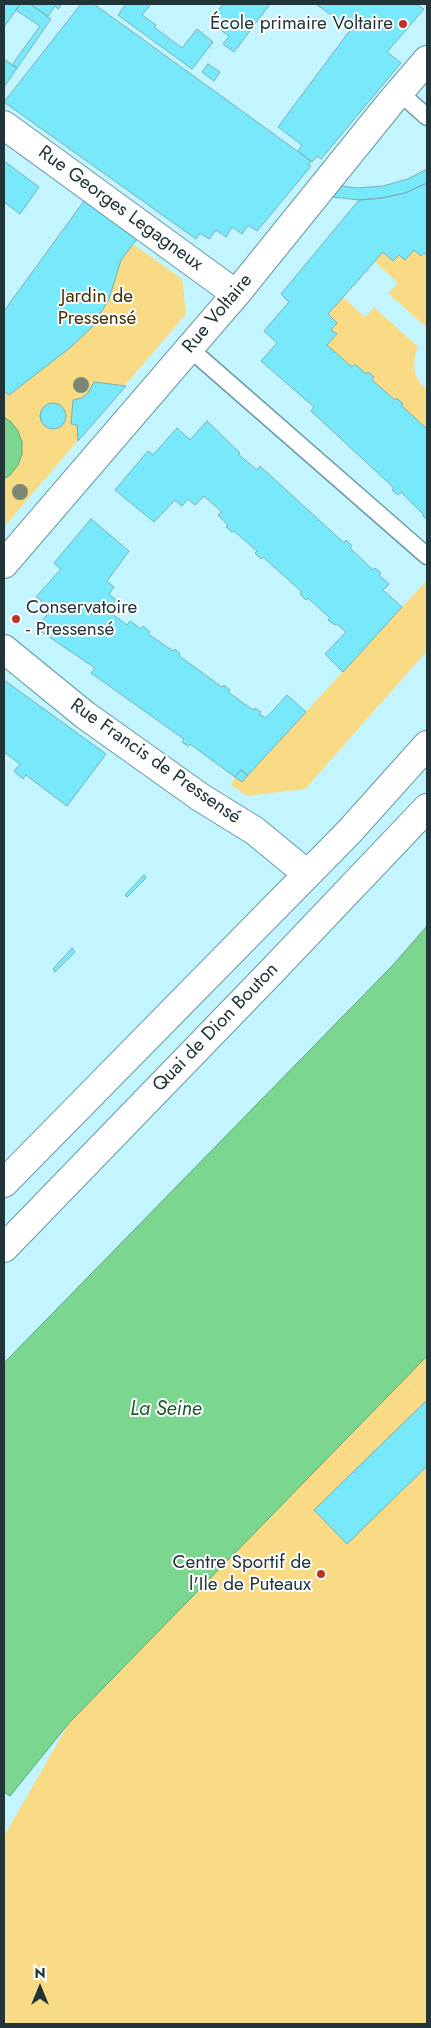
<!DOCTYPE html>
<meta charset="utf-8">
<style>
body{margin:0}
#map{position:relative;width:431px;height:2028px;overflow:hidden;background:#c2f5ff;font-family:Jost,sans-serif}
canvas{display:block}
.frame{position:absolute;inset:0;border:5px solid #213539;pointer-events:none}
.north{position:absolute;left:15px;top:1963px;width:50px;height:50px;-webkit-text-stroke:4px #fff;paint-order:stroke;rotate:0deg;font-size:14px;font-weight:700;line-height:20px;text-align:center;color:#213539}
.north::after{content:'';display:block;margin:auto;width:18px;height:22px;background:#213539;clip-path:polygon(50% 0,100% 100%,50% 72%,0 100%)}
</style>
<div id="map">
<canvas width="431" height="2028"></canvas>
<div class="frame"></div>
<div class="north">N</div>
</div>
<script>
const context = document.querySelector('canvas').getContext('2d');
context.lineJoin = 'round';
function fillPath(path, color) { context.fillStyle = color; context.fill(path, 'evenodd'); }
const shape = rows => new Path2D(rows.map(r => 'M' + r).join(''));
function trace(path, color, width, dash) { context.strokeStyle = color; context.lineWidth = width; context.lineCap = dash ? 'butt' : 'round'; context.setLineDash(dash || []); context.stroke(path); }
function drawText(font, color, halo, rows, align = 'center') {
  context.font = font + ' Jost,sans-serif'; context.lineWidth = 4; context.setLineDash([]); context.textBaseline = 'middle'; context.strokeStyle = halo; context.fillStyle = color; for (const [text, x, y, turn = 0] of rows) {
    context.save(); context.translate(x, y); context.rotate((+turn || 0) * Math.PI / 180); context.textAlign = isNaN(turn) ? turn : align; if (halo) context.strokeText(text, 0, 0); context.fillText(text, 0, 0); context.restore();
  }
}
const green = shape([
 [84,201,133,244,182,279,186,314,4,527,4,311],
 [414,250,427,256,427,328,388,293,398,283,375,262,383,252,399,255,405,260],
 [343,297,365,317,374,307,418,347,415,354,414,368,416,377,427,391,427,429,401,405,403,403,397,398,395,400,372,380,374,377,369,372,366,374,355,364,352,367,327,345,337,335,331,330,337,323,328,314],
 [427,580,427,651,305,789,247,796,231,785,235,777,248,775],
 [427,1356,427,2024,4,2024,4,1836,69,1723]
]);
const water = shape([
 [4,417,11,422,18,431,22,442,22,454,18,465,10,475,4,479,4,417],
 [427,926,427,1356,69,1723,10,1796,4,1792,4,1363,393,965,427,926]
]);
const building = shape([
 [4,4,20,4,4,27,4,4],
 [20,4,30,4,51,19,17,68,12,65,40,26,16,10,20,4],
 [30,4,62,4,58,9,55,6,48,16,30,4],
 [81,4,94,4,311,161,308,164,311,166,257,231,248,225,242,234,232,227,226,237,216,230,209,239,200,233,196,239,4,102,81,4],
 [126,4,151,4,142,15,156,25,154,27,182,48,197,29,213,42,192,69,118,15,126,4],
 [223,4,270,4,234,52,223,44,229,36,210,22,223,4],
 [316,4,416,4,424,9,387,52,401,63,321,159,317,156,312,162,298,151,302,145,278,127,351,29,316,4],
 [5,60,17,68,4,87,4,62,5,60],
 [208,64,220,72,214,81,202,72,208,64],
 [4,161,39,187,20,214,4,202,4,161],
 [427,169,427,183,405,193,382,198,359,200,332,197,342,186,357,188,383,186,408,179,427,169],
 [427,183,427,256,424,253,421,256,414,250,405,260,399,255,393,261,383,252,328,314,337,323,331,330,337,334,327,345,352,367,355,364,366,374,368,372,374,377,372,380,395,400,397,398,403,404,401,405,427,429,427,520,423,516,424,515,401,492,398,495,392,490,394,488,311,411,314,407,261,361,277,343,264,331,289,302,281,294,359,200,382,198,405,193,427,183],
 [84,201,137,239,121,260,109,299,93,326,71,347,9,395,4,391,4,311,84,201],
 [94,382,126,386,78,441,77,425,71,424,73,400,82,398,88,393,94,382],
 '40 416a13 13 0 1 1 26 0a13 13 0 1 1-26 0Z',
 [207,421,240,453,238,454,257,470,260,466,344,543,346,540,352,546,350,548,373,570,375,568,381,573,379,575,389,584,383,590,402,607,343,672,325,654,346,632,337,624,335,625,328,620,330,618,308,598,306,600,300,594,302,592,263,557,261,559,255,553,257,551,234,531,232,532,226,527,228,525,218,515,222,512,204,496,195,505,188,499,182,506,175,500,154,522,115,490,148,451,153,455,177,428,190,440,207,421],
 [91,519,129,551,107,581,114,587,109,594,116,600,108,611,127,625,130,621,141,629,143,626,150,632,148,634,173,651,175,649,180,654,179,656,222,687,224,685,230,690,228,692,253,710,255,708,261,712,259,714,266,718,287,695,306,712,248,775,241,770,235,777,190,744,188,746,182,742,184,739,91,673,95,668,36,628,52,609,36,597,61,569,54,563,91,519],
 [4,680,106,754,67,806,26,775,23,779,14,771,20,764,4,752,4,680],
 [241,770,248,775,242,782,235,777,241,770],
 [144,875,146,878,127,897,125,895,144,875],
 [72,948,75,952,55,972,53,969,72,948],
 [427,1400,427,1466,347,1544,314,1510,427,1400]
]);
const service = shape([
 [399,92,427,117],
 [189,348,427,556]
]);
const minor = shape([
 [4,125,236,294],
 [4,564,236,294,391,102,427,60],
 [4,649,85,715,200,797,255,831,307,874]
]);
const primary = shape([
 [4,1183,349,832,427,745],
 [4,1248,273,970,427,808]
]);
const trees = [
 [81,385],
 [20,492]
];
const markers = [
 [403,24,5,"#be3124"],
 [16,619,5,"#be3124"],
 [321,1574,5,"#be3124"]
];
const poiNames = [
 ["École primaire Voltaire",393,24],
 ["Conservatoire",26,608,"left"],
 ["- Pressensé",26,630,"left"],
 ["Centre Sportif de",311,1563],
 ["l'Ile de Puteaux",311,1585]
];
const streetNames = [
 ["Rue Georges Legagneux",120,209,36],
 ["Rue Voltaire",218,314,-50],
 ["Rue Francis de Pressensé",155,762,35],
 ["Quai de Dion Bouton",216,1028,-46]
];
const parkNames = [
 ["Jardin de",97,297],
 ["Pressensé",97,319]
];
const waterNames = [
 ["La Seine",166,1410]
];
fillPath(green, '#f9da85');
fillPath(water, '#7bd68f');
trace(water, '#60a675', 1);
fillPath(building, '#77e9fb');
trace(building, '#7cadb5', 1);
trace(service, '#6899a1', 19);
trace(minor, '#6899a1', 30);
trace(primary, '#6899a1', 30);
trace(service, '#fff', 16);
trace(minor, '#fff', 28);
trace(primary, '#fff', 28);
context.fillStyle = '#7a8973';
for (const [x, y] of trees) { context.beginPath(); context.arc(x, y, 8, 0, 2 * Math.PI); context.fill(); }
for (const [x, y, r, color] of markers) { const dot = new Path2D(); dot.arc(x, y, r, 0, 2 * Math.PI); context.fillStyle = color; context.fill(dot); trace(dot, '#fff', 2); }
drawText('19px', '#213539', '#fff', poiNames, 'right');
drawText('19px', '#213539', '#fff', streetNames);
drawText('19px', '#403000', '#fff', parkNames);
drawText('italic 20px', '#19592c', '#fff', waterNames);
</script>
